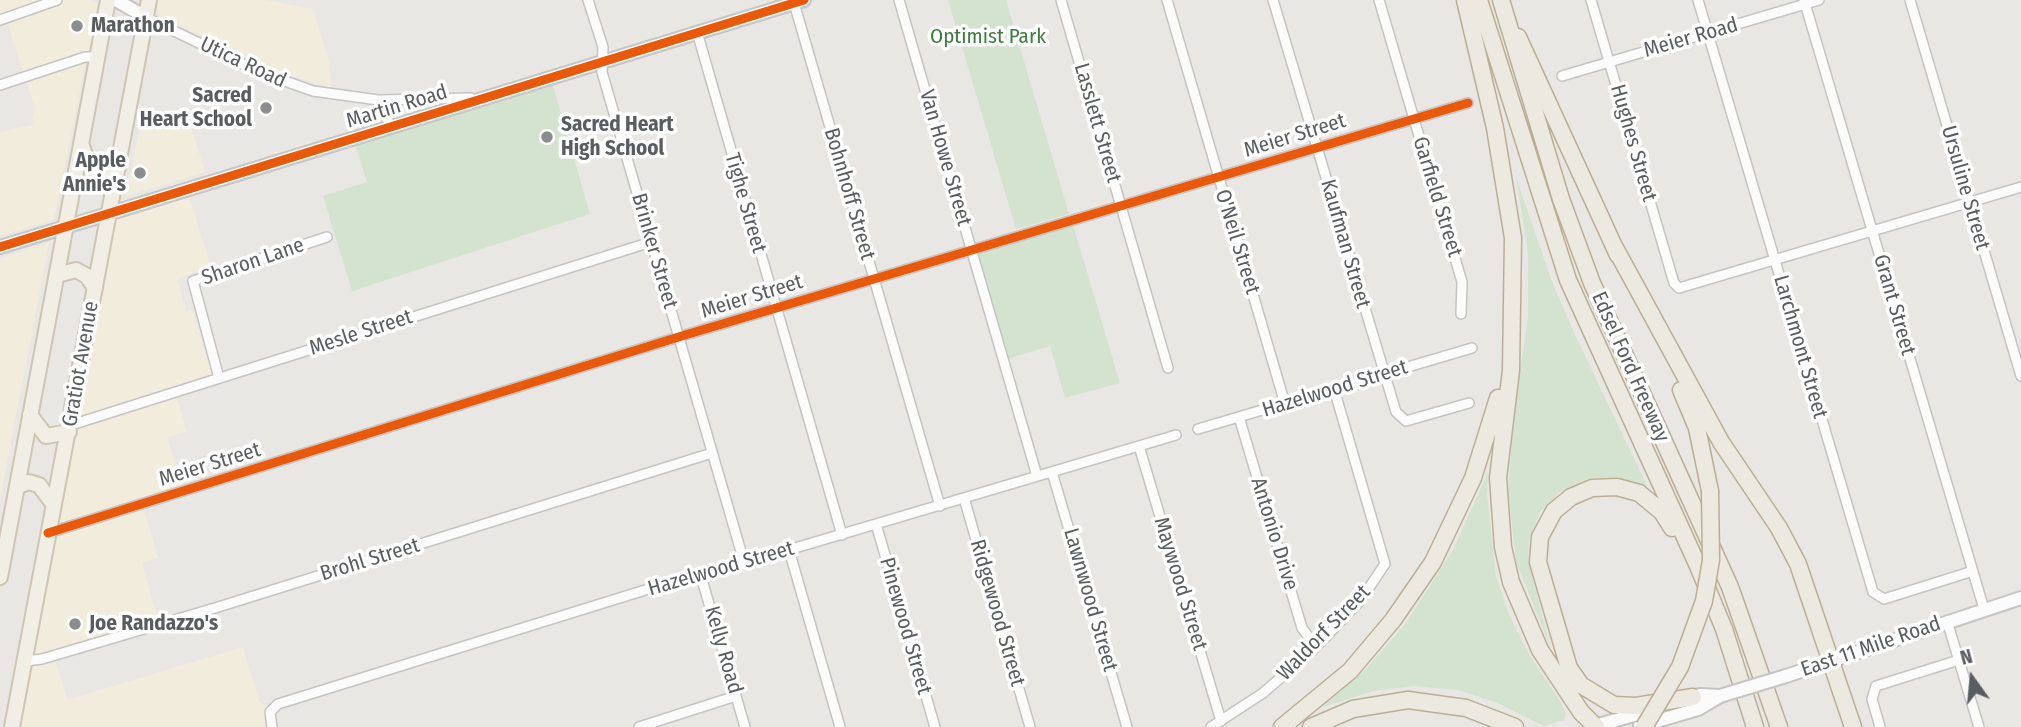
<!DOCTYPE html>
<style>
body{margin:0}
#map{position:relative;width:2021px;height:727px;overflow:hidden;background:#e9e7e3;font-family:"Fira Sans Condensed",sans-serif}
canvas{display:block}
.north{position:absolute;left:1937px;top:643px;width:70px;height:70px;-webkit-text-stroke:5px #fff;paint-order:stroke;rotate:345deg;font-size:19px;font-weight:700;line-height:28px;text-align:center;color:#5a5d60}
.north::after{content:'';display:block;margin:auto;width:24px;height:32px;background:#5a5d60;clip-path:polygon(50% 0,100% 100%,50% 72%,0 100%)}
</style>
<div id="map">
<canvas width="2021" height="727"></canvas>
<div class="north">N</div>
</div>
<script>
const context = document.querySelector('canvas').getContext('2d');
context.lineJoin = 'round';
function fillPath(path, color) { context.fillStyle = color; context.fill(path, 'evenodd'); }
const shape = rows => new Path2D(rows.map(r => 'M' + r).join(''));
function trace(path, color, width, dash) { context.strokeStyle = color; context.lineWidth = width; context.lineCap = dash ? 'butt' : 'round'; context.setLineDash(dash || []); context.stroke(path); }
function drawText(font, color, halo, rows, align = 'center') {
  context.font = font + ' "Fira Sans Condensed",sans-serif'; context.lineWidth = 7; context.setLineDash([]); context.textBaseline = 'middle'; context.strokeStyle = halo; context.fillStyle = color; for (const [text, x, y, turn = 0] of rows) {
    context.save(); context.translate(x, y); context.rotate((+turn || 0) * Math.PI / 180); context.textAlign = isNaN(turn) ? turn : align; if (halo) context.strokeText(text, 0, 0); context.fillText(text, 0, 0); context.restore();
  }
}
const commercial = shape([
 [0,0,92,0,98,3,54,219,0,236,0,132,32,125,35,108,6,19,0,20],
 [158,0,266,0,313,9,330,66,331,88,271,69,161,16,157,10],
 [187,114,205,172,126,196,141,124],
 [189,195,211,268,177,278,186,311,192,309,212,375,174,388,187,431,167,438,182,486,141,499,158,558,142,563,158,620,53,653,67,700,243,647,259,701,267,707,270,727,21,727,117,219],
 [49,243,0,499,0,259]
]);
const green = shape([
 [948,0,1006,0,1069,214,1016,229],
 [552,82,590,214,352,291,323,196,367,182,355,144],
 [1516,177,1551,279,1571,326,1649,490,1618,477,1586,479,1560,492,1540,512,1529,540,1528,561,1551,649,1516,561,1508,489,1515,407,1528,317,1528,253],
 [1073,225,1120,383,1065,398,1050,346,1008,359,978,254],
 [1488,472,1487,494,1496,576,1509,615,1528,653,1560,701,1566,714,1564,720,1544,726,1495,702,1458,690,1415,686,1377,690,1322,707,1366,669,1406,623,1453,550]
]);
const street = shape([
 [588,0,603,47,602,72,744,562],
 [899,0,1037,476],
 [1061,0,1168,368],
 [1167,0,1285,404],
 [1273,0,1396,412,1406,421,1469,403],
 [1379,0,1462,282,1461,314],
 [1591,0,1674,283,1679,288,2021,187],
 [1698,0,1873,592,1884,599,1973,571],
 [1804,0,1984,609],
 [1910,0,2021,376],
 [794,3,940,506],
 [147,18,257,71,313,91,378,100,471,98],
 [0,20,57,0],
 [697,32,842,535],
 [1562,76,1819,0],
 [0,85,85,57,99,57],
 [378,100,391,127],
 [219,378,193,281,327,237],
 [1239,417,1302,628,1316,647],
 [71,425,651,242],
 [1198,429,1472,348],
 [1139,446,1221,721],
 [1052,472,1127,727],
 [964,498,1030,727],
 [876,524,935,727],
 [48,533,685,335,1468,103],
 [789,550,840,727],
 [700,573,745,727],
 [1947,621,1979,727],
 [26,661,42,659,215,608,712,453],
 [272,727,270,712,278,704,700,573,795,548,1176,435],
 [639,727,736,696],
 [1211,727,1263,693,1316,647,1360,601,1385,564,1334,389],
 [1880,727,1872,699,1876,686,1959,660]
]);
const secondary = shape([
 [116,0,147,18],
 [0,247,804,0],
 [1786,676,2021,598],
 [1686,699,1700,695,1720,696],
 [1640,726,1698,709,1720,696],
 [1591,727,1652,710]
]);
const primary = shape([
 [82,146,88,163,97,171,118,168],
 [57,275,76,270,87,276,95,288],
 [30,415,46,436,69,432],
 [17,487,28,482,39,485,54,505],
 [0,577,108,0],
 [12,727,149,0]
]);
const highway = shape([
 [1465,0,1495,128,1513,238,1511,370,1498,478,1503,547,1511,582,1540,650,1581,712,1596,727],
 [1479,0,1568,280,1698,566,1724,629,1755,727],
 [1501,0,1561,199,1592,283,1730,587,1779,727],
 [1518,37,1618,255],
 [1614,246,1721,442,1779,528,1798,564,1853,727],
 [1681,390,1697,428,1710,491],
 [1672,528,1662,512,1639,493,1617,487,1592,488,1571,497,1554,511,1540,537,1538,562,1569,668,1581,685,1614,705,1636,706,1693,697],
 [1282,727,1350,671,1393,620,1433,562,1473,478,1498,398],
 [1311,727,1353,709,1408,700,1466,708,1515,727]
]);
const secondaryBridge = shape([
 [1720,696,1786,676]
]);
const highwayBridge = shape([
 [1644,727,1680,667,1704,601,1711,560,1710,491]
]);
const cycleway = shape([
 [0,247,804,0],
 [48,533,685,335,1468,103]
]);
const markers = [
 [77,26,7,"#8c8d8e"],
 [266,108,7,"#8c8d8e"],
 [547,137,7,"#8c8d8e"],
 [140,173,7,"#8c8d8e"],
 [75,624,7,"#8c8d8e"]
];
const poiNames = [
 ["Marathon",91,26],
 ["Sacred",252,96,"right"],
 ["Heart School",252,120,"right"],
 ["Sacred Heart",561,125],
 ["High School",561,149],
 ["Apple",126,161,"right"],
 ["Annie's",126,185,"right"],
 ["Joe Randazzo's",89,624]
];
const parkNames = [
 ["Optimist Park",988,37]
];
const streetNames = [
 ["Meier Road",1691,38,-16],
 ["Utica Road",243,63,25],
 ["Martin Road",397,107,-17],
 ["Lasslett Street",1097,123,74],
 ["Meier Street",1295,136,-17],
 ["Hughes Street",1633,143,74],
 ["Van Howe Street",945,158,74],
 ["Ursuline Street",1965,188,74],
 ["Bohnhoff Street",849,194,74],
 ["Garfield Street",1437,197,73],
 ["Tighe Street",745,203,74],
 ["O'Neil Street",1237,242,73],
 ["Kaufman Street",1345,244,74],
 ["Brinker Street",654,251,74],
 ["Sharon Lane",253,262,-19],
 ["Meier Street",752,297,-17],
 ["Grant Street",1894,305,74],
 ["Mesle Street",361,333,-18],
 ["Larchmont Street",1800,347,74],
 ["Gratiot Avenue",81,364,-80],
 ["Edsel Ford Freeway",1630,367,66],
 ["Hazelwood Street",1335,389,-17],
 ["Meier Street",210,465,-17],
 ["Antonio Drive",1274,534,73],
 ["Brohl Street",370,560,-17],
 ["Hazelwood Street",721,569,-16],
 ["Maywood Street",1180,584,73],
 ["Lawnwood Street",1090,600,74],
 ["Ridgewood Street",997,613,74],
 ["Pinewood Street",905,626,74],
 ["Waldorf Street",1324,633,-46],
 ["East 11 Mile Road",1871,647,-19],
 ["Kelly Road",723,650,74]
];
fillPath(commercial, '#f2ecdd');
fillPath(green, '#d3e3d0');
trace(street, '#c5c4c4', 12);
trace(secondary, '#c5c5c5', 16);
trace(primary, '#cec5b3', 18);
trace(highway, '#bcae95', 19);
trace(street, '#fcfbfb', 9);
trace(secondary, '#fcfbfb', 12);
trace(primary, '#f1eee6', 14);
trace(highway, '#ece9e0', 16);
trace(secondaryBridge, '#c5c5c5', 16, []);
trace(highwayBridge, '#bcae95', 19, []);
trace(secondaryBridge, '#fcfbfb', 12);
trace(highwayBridge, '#ece9e0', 16);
trace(cycleway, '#e8590c', 9);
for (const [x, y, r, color] of markers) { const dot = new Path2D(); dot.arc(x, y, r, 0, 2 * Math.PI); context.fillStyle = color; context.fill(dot); trace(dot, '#fff', 2.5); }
drawText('bold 21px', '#5a5d60', '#fff', poiNames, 'left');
drawText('21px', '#3d7c3d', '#fff', parkNames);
drawText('21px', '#5a5d60', '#fff', streetNames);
</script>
